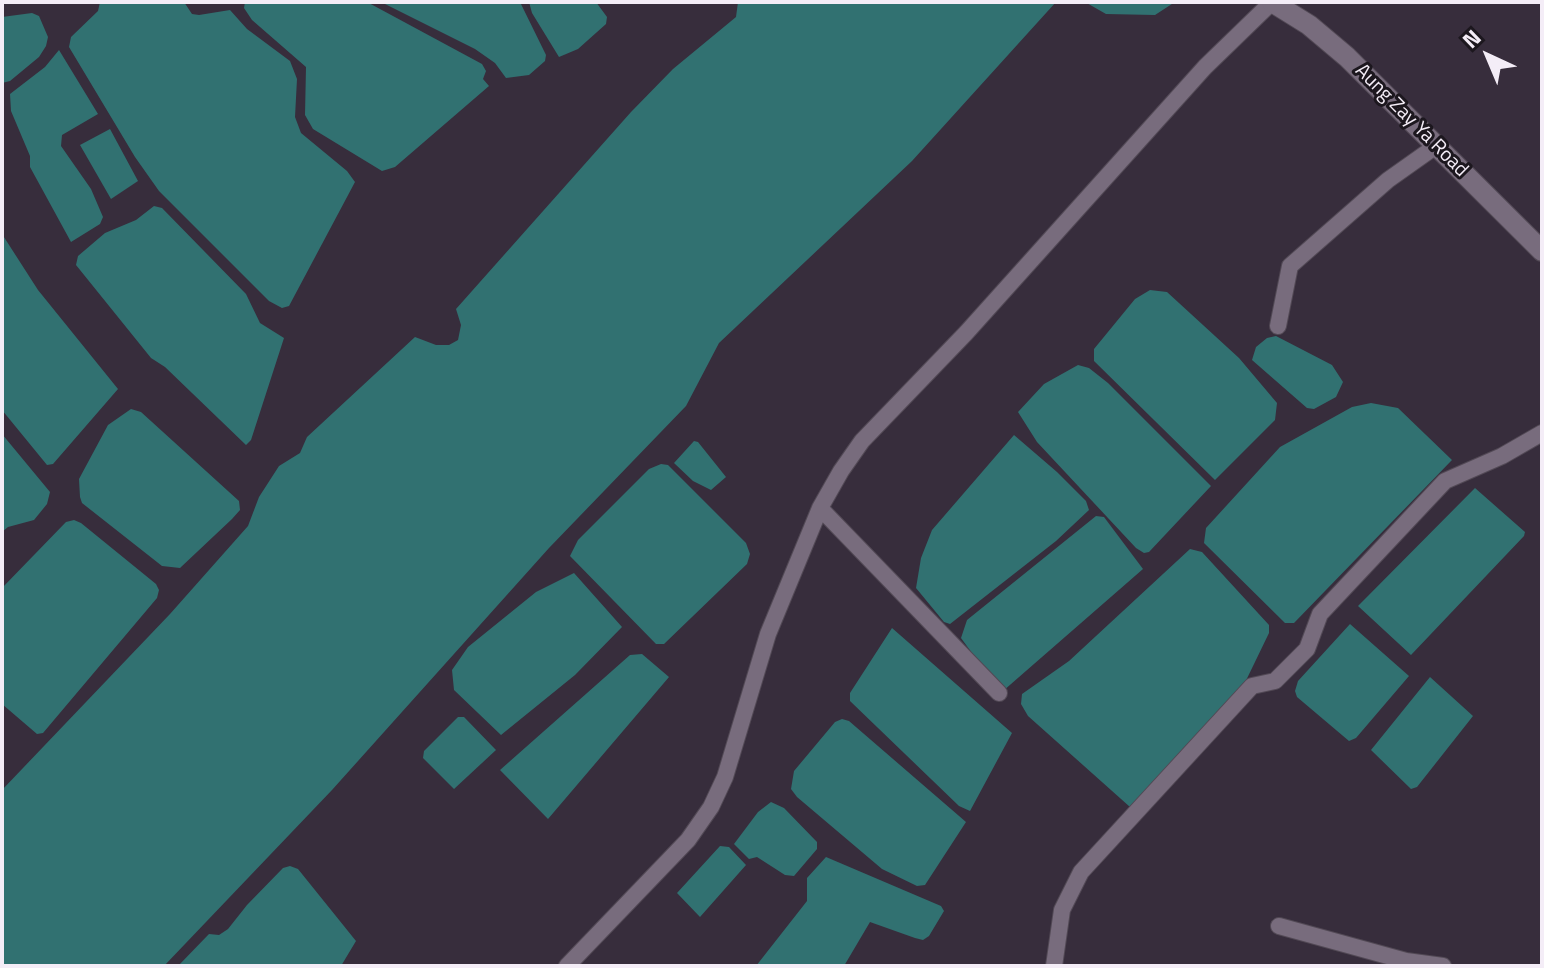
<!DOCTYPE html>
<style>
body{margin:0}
#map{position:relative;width:1544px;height:968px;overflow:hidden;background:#372d3c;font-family:"Titillium Web",sans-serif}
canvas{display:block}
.frame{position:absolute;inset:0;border:4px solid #f4edf7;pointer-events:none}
.north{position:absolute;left:1448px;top:16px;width:80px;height:80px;-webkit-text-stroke:6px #1c171e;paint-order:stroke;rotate:316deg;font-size:22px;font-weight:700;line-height:32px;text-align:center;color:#f4edf7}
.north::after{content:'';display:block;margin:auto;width:28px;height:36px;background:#f4edf7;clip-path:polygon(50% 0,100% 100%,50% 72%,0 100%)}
</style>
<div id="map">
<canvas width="1544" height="968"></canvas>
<div class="frame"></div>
<div class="north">N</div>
</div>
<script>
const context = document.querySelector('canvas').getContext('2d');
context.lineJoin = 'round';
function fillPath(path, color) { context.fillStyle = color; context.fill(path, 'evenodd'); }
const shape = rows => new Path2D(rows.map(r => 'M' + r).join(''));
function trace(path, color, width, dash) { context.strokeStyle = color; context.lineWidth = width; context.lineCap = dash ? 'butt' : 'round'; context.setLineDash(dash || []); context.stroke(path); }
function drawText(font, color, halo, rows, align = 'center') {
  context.font = font + ' "Titillium Web",sans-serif'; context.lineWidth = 6; context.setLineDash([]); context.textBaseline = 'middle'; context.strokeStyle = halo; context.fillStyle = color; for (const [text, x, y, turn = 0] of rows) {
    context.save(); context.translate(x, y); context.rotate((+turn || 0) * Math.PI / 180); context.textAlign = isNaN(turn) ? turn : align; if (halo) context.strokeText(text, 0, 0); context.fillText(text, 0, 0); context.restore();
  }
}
const water = shape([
 [100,2,184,2,192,14,199,15,230,10,247,29,290,61,297,79,295,117,301,133,347,171,355,182,289,306,282,308,269,301,159,191,135,157,69,47,71,37,98,11],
 [245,2,367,2,482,64,486,71,483,79,489,86,395,167,382,171,313,129,305,115,306,67,252,20,244,8],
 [381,2,520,2,546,55,545,61,529,75,506,78,495,63,475,49],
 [529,2,596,2,607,17,606,24,578,49,559,57,532,13],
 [738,2,1056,2,912,161,719,343,686,406,549,548,332,790,164,966,2,966,2,790,170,614,248,526,259,497,279,466,300,453,307,437,415,337,436,345,449,345,458,340,461,325,456,309,631,112,673,69,736,17],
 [1085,2,1175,2,1155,15,1106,14],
 [32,13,39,16,48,37,46,46,39,57,10,81,2,83,2,17],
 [59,50,98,114,62,135,61,146,91,189,103,217,100,224,71,242,30,167,30,156,11,111,10,94,45,67],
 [110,129,138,181,111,199,80,145],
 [154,206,162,208,246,294,260,323,284,338,251,440,246,445,165,367,151,358,76,265,78,256,105,233,136,220],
 [2,234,38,290,118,389,53,464,47,465,2,410],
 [1150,290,1167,292,1239,358,1277,403,1275,420,1215,480,1094,361,1094,349,1135,299],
 [1276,336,1332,365,1343,382,1336,397,1314,409,1307,408,1252,360,1256,347,1267,338],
 [1078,365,1089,368,1108,383,1211,486,1149,552,1144,553,1136,548,1037,442,1018,412,1044,384],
 [1371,403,1398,408,1452,460,1294,623,1285,623,1204,543,1206,528,1280,447,1352,407],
 [131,409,141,412,239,501,240,510,232,519,180,568,162,566,82,503,80,497,79,479,108,425],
 [2,434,50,492,47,504,34,520,8,527,2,532],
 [1014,435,1057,472,1086,501,1089,510,1056,541,950,624,944,622,916,588,921,558,932,530],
 [694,441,698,442,726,477,711,490,693,481,674,463],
 [661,464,668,465,746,543,750,554,747,564,664,644,656,644,570,556,578,540,649,469],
 [1475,488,1525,532,1524,536,1411,655,1358,606],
 [1096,516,1104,517,1143,569,1003,691,999,690,961,638,967,620],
 [74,520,81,523,156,584,159,590,157,598,43,733,37,734,2,704,2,588,66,522],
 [1190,549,1202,552,1269,625,1269,633,1239,695,1130,807,1028,716,1021,704,1022,694,1069,661],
 [574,573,622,627,575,675,501,735,454,690,452,670,468,647,536,592],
 [1350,624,1409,676,1356,738,1349,741,1297,697,1295,691,1298,681],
 [892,628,1012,733,970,811,959,806,850,701,850,693],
 [642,654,669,677,548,819,500,770,630,655],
 [1430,677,1473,716,1417,787,1411,789,1371,750],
 [458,717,464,717,496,750,454,789,423,758,424,751],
 [842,719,849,721,966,822,925,885,917,886,882,869,797,797,791,789,794,771,835,722],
 [771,802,784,808,817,842,817,849,794,876,785,875,757,857,749,859,734,844,758,812],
 [720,846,729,847,746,865,700,917,677,893],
 [826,857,941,906,944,911,929,936,923,940,915,938,870,922,844,966,756,966,807,901,807,878],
 [290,866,298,869,356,941,341,966,178,966,209,934,219,935,228,929,247,905,283,868]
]);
const minor = shape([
 [1278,326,1290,266,1388,180,1436,146],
 [820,508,999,693],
 [1279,926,1406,961,1443,966],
 [567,966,688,840,711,807,725,777,768,634,820,508,841,471,862,441,966,333,1205,67,1272,2],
 [1054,966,1062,910,1081,872,1252,686,1275,681,1307,649,1320,614,1445,481,1502,456,1542,433]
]);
const tertiary = shape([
 [1272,2,1309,25,1347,57,1542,251]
]);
const streetNames = [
 ["Aung Zay Ya Road",1411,121,45]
];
fillPath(water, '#317171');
trace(minor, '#524955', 18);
trace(tertiary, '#524955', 22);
trace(minor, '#786c7d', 16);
trace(tertiary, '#786c7d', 20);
drawText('20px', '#f4edf7', '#1c171e', streetNames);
</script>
